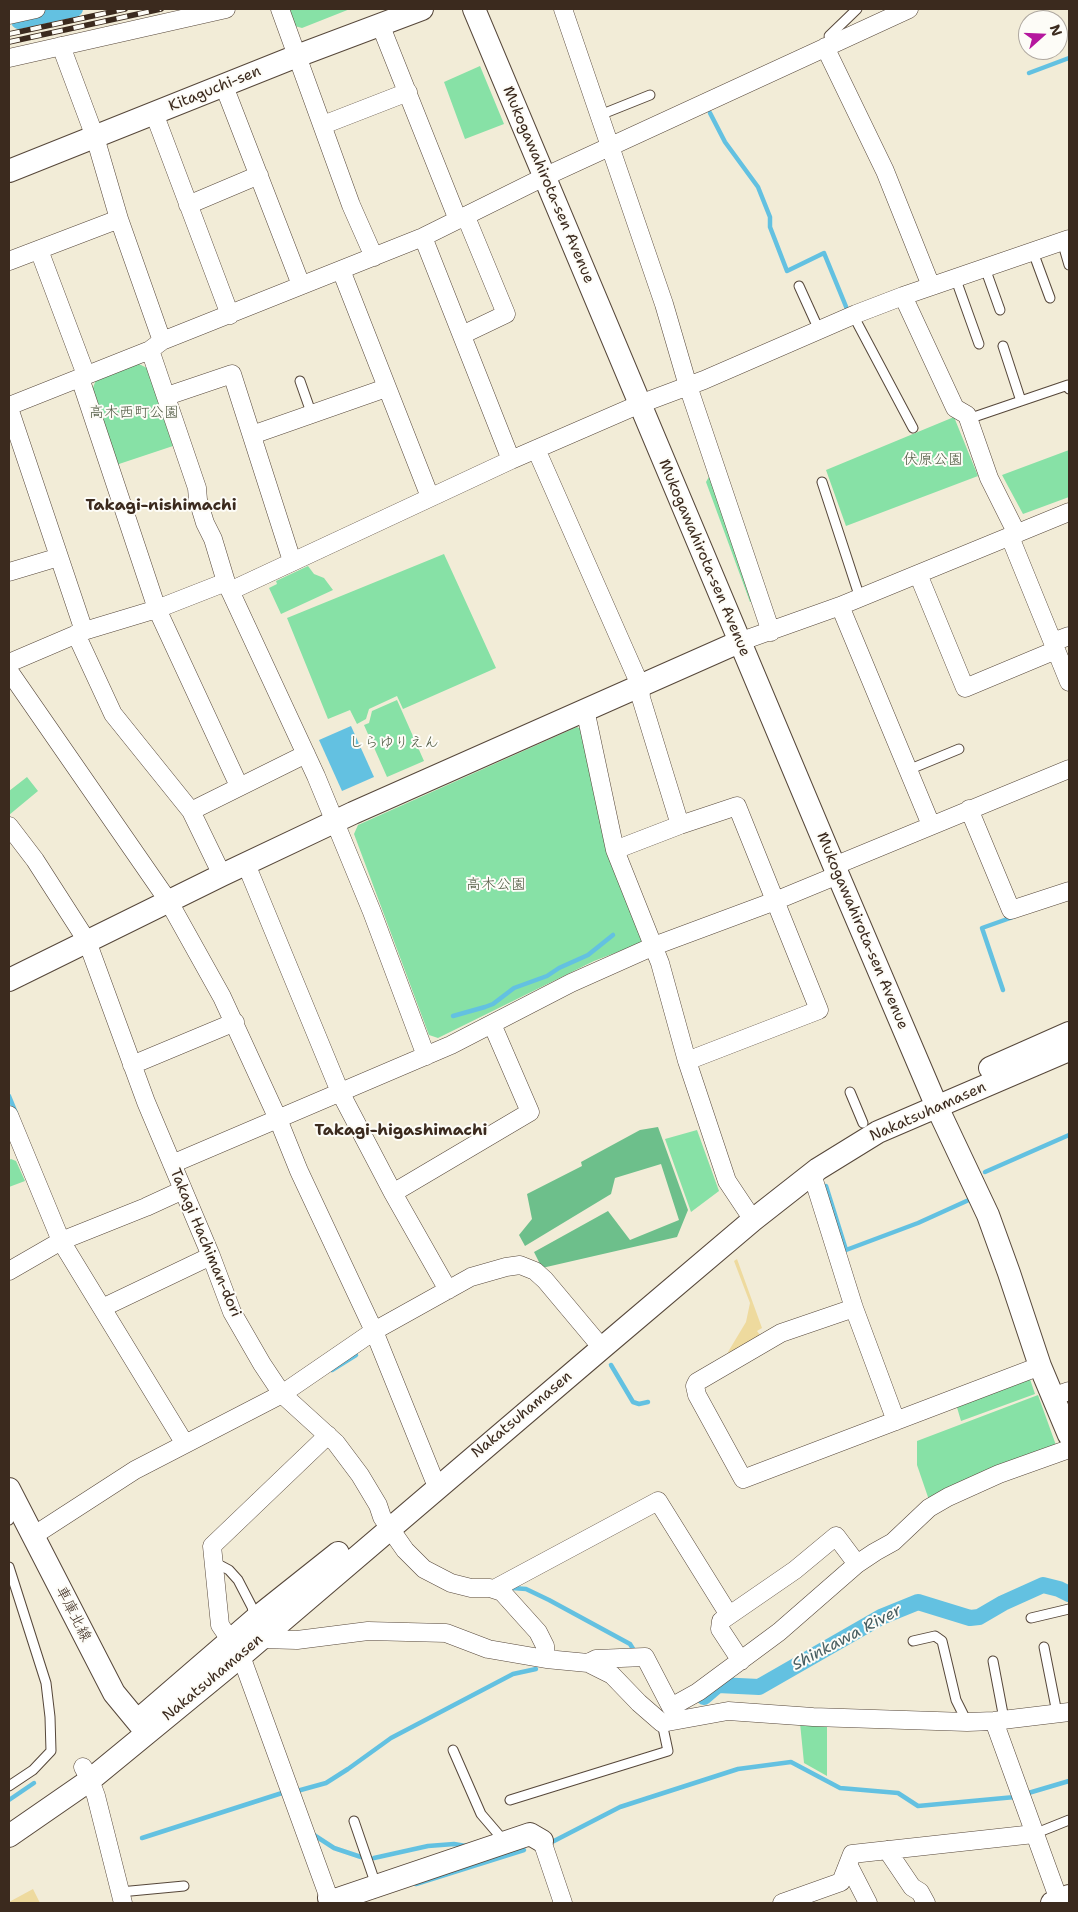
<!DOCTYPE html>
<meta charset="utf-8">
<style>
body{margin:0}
#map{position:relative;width:1078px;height:1912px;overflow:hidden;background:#f2ecd7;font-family:"Shantell Sans",sans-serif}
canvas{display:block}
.frame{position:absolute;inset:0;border:10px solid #3b2a1e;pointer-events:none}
.north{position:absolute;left:1018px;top:10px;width:50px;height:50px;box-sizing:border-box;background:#fdfcf7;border:1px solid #afa8a0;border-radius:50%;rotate:70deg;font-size:14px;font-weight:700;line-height:20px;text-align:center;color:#3b2a1e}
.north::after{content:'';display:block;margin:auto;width:18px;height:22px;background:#b5179e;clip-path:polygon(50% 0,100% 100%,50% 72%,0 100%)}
</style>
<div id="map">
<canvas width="1078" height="1912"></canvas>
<div class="frame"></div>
<div class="north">N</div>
</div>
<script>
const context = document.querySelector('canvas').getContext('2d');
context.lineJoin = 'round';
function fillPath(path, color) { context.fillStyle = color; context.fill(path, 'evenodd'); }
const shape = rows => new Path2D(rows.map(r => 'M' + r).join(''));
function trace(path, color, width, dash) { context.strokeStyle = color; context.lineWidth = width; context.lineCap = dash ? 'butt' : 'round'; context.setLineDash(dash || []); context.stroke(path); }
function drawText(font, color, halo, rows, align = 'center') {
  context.font = font + ' "Shantell Sans","Klee One",sans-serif'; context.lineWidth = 4; context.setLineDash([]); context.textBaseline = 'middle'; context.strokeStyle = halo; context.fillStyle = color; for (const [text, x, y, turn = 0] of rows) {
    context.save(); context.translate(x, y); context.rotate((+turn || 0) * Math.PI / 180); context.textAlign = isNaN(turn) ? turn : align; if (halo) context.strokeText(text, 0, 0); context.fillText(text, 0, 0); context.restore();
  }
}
const green = shape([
 [285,9,350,9,302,28,291,25],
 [480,66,504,124,465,139,444,82],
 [137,363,147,368,173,446,116,465,92,390,96,380],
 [954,417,978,476,846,526,826,470],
 [1069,450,1069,497,1023,514,1002,475],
 [711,473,752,602,750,602,706,482],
 [444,554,496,668,403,709,397,696,369,709,366,719,357,724,350,710,328,719,287,618],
 [308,566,314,574,324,578,333,590,281,614,269,588,277,584,276,581],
 [397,700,424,761,387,777,364,725,369,723,372,711],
 [577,727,585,731,643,937,641,943,594,961,438,1038,429,1035,354,834,358,825],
 [27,777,38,791,9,815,9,791],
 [697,1130,719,1191,691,1212,665,1139],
 [11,1159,16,1161,25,1181,9,1187,9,1160],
 [1029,1376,1035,1394,961,1421,956,1404],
 [1038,1395,1057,1448,929,1500,917,1465,917,1441],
 [800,1723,827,1725,827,1776,804,1763]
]);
const forest = shape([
 [658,1127,688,1210,677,1237,542,1268,534,1252,608,1211,630,1240,679,1220,661,1164,615,1178,611,1194,525,1246,519,1235,532,1219,527,1194,582,1166,581,1162,640,1130]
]);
const sand = shape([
 [737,1259,762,1328,757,1331,760,1335,729,1353,728,1352,746,1322,750,1303,734,1261],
 [33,1889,40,1903,9,1903,9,1902]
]);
const water = shape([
 [351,726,374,777,342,791,319,740]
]);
const stream = shape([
 [1029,73,1069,58],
 [710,113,725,142,758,187,770,217,770,227,787,271,824,253,847,309],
 [1003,990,982,928,1013,917],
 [453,1016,485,1007,493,1004,514,988,547,976,559,968,588,955,613,935],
 [9,1096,16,1113],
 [985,1172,1069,1135],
 [826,1186,846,1250,918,1223,971,1199],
 [611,1365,633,1402,639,1404,648,1402],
 [332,1370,356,1355],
 [513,1588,526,1589,549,1600,630,1644,635,1652],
 [297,1791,326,1783,348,1769,391,1738,513,1674,536,1669],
 [1025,1794,1069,1781],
 [9,1800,34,1783],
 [314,1835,334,1848,361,1857],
 [142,1838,282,1793],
 [554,1841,620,1807,651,1797,738,1769,791,1762,840,1788,898,1793,918,1806,1015,1797],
 [374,1858,428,1846,454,1844,466,1846],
 [416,1884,524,1850]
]);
const canal = shape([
 [19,21,75,9],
 [704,1697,718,1685,759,1687,881,1617,918,1602,970,1618,979,1617,1003,1603,1043,1585,1059,1589,1069,1594]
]);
const service = shape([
 [831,45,829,36,857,9],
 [600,115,650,95],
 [1062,241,1069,265],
 [1033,252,1050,298],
 [985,268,1000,310],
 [955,277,979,344],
 [799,286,819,330],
 [853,315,913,428],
 [1003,346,1021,401],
 [300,381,312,415],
 [968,419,1068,385,1069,389],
 [822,482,860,598],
 [908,770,959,749],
 [850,1092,863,1123],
 [9,1519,9,1520],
 [214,1562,229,1570,238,1580,252,1607,255,1618],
 [9,1567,46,1683,50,1717,51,1751,33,1770,9,1786],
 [1031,1618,1069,1609],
 [913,1641,935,1636,942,1641,956,1700,967,1722],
 [1044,1647,1057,1713],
 [993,1661,1004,1719],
 [453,1750,481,1814,505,1842],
 [510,1800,668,1751,662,1723],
 [354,1821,376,1885],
 [1034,1834,1069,1820],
 [120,1892,184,1886]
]);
const minor = shape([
 [280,9,351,205,374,257],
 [563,9,664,304,688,386,771,632],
 [9,15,36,9],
 [380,24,458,220],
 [61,46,95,137,119,219,162,341],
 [825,47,885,171,931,286],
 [9,58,226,9],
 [224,86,301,285],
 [154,113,230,315],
 [323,125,408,92],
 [188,205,259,175],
 [423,237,511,460],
 [39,250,86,375],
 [9,261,119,219],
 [341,270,430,497],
 [903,296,955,408,967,415,989,478,1017,534],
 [462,335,506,314,466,217],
 [150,350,197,488,198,500,205,523,213,539,226,582,316,776,372,912,426,1056],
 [80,378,157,609,239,786],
 [167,396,232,374,292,561],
 [9,406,150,350,162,341,423,237,544,177,909,9],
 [9,408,84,631],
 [252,435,386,388],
 [536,449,640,685,641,698,680,825],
 [1010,537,1069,682],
 [9,572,59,557],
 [918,574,965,688,1056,650],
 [230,591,511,460,640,404,704,380,856,314,903,296,1069,239],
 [840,606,931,825],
 [76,634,113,714,191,811,222,875],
 [739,642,840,606,1069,512],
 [1053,642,1069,636],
 [9,663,84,631,157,609,226,582],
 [9,671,169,902,222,997,278,1119,299,1171,374,1331,437,1487],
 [585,709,615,850,660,963,687,1061,727,1181,753,1220],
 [969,809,1011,910,1069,891],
 [191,811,306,754],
 [9,826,35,860,87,941,146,1102,211,1256,232,1312,262,1364,282,1394,336,1443,360,1475,378,1505,382,1517,405,1550,424,1569,451,1583,471,1588,490,1588,502,1592,538,1632,545,1646,546,1659],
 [615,850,680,825,737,806,819,1010,687,1061],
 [246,864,340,1092,393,1193,448,1290],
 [834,866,1069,769],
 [132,1065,235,1022],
 [9,1115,61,1241,185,1444],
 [172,1164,451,1045,571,983,654,946,775,901,838,875],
 [812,1174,854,1308,896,1421],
 [393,1193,530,1112,492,1024],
 [9,1271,61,1241,146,1207,183,1190],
 [102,1308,211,1256],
 [854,1308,781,1333,697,1382,695,1386,697,1395,743,1479,1040,1366],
 [1052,1397,1069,1391],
 [328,1435,212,1546,220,1625,241,1656,329,1898],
 [33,1536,135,1470,282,1394,374,1331,471,1277,506,1267,520,1265,535,1271,545,1280,602,1348],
 [494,1589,658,1501,729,1615],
 [261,1639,297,1640,368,1631,446,1633,488,1649,546,1659,588,1663,612,1675,639,1703,662,1723,728,1711,813,1717,967,1722,994,1721,1069,1712],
 [741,1661,720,1629,721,1621,795,1570,836,1536,857,1564],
 [588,1663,596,1659,645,1657,671,1707,698,1692,779,1632,857,1564,875,1552,893,1542,929,1508,948,1497,999,1474,1069,1449],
 [994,1721,1060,1903],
 [83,1767,90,1780,96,1796,123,1903],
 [542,1841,563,1903],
 [887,1850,912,1887,920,1892,926,1903],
 [848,1864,868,1903],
 [782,1903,841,1882,852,1854,1034,1834]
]);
const tertiary = shape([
 [474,9,838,875,937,1107,988,1215,1009,1273,1040,1366,1069,1435],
 [9,171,297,56,422,9],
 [9,980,222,875,353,813,739,642],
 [990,1068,1069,1033],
 [9,1489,114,1693,147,1733],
 [138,1720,255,1619,338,1553],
 [9,1836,90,1780,241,1656,602,1348,753,1220,818,1169,878,1132,1069,1050],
 [329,1898,335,1900,530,1834,542,1841],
 [1052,1903,1069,1896]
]);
const rail = shape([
 [9,34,125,9],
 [9,42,161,9]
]);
const streetNames = [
 ["Kitaguchi-sen",215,89,-22],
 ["Mukogawahirota-sen Avenue",548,185,67],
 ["Mukogawahirota-sen Avenue",704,558,67],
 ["Mukogawahirota-sen Avenue",862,931,67],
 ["Nakatsuhamasen",928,1112,-24],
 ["Takagi Hachiman-dori",205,1243,67],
 ["Nakatsuhamasen",522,1415,-40],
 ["車庫北線",73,1614,63],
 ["Nakatsuhamasen",213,1678,-40]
];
const parkNames = [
 ["高木西町公園",134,413],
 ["伏原公園",933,460],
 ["しらゆりえん",394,743],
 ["高木公園",496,885]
];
const neighbourhoodNames = [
 ["Takagi-nishimachi",161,506],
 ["Takagi-higashimachi",401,1131]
];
const waterNames = [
 ["Shinkawa River",847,1638,-28]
];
fillPath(green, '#87e1a6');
fillPath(forest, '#6dbf8b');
fillPath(sand, '#eeda9e');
fillPath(water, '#63c1e1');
trace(stream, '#63c1e1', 4.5);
trace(canal, '#63c1e1', 16);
trace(service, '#56473a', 11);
trace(minor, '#56473a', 19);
trace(tertiary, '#56473a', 24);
trace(service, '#fff', 9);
trace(minor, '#fff', 18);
trace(tertiary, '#fff', 22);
trace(rail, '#3b2a1e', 5.5);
trace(rail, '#fdfcf7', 4, [11]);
drawText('15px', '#3b2a1e', '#fdfcf7', streetNames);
drawText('15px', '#4e5840', '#fdfcf7', parkNames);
drawText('bold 16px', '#3b2a1e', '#fdfcf7', neighbourhoodNames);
drawText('italic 16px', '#495f62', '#fdfcf7', waterNames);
</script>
